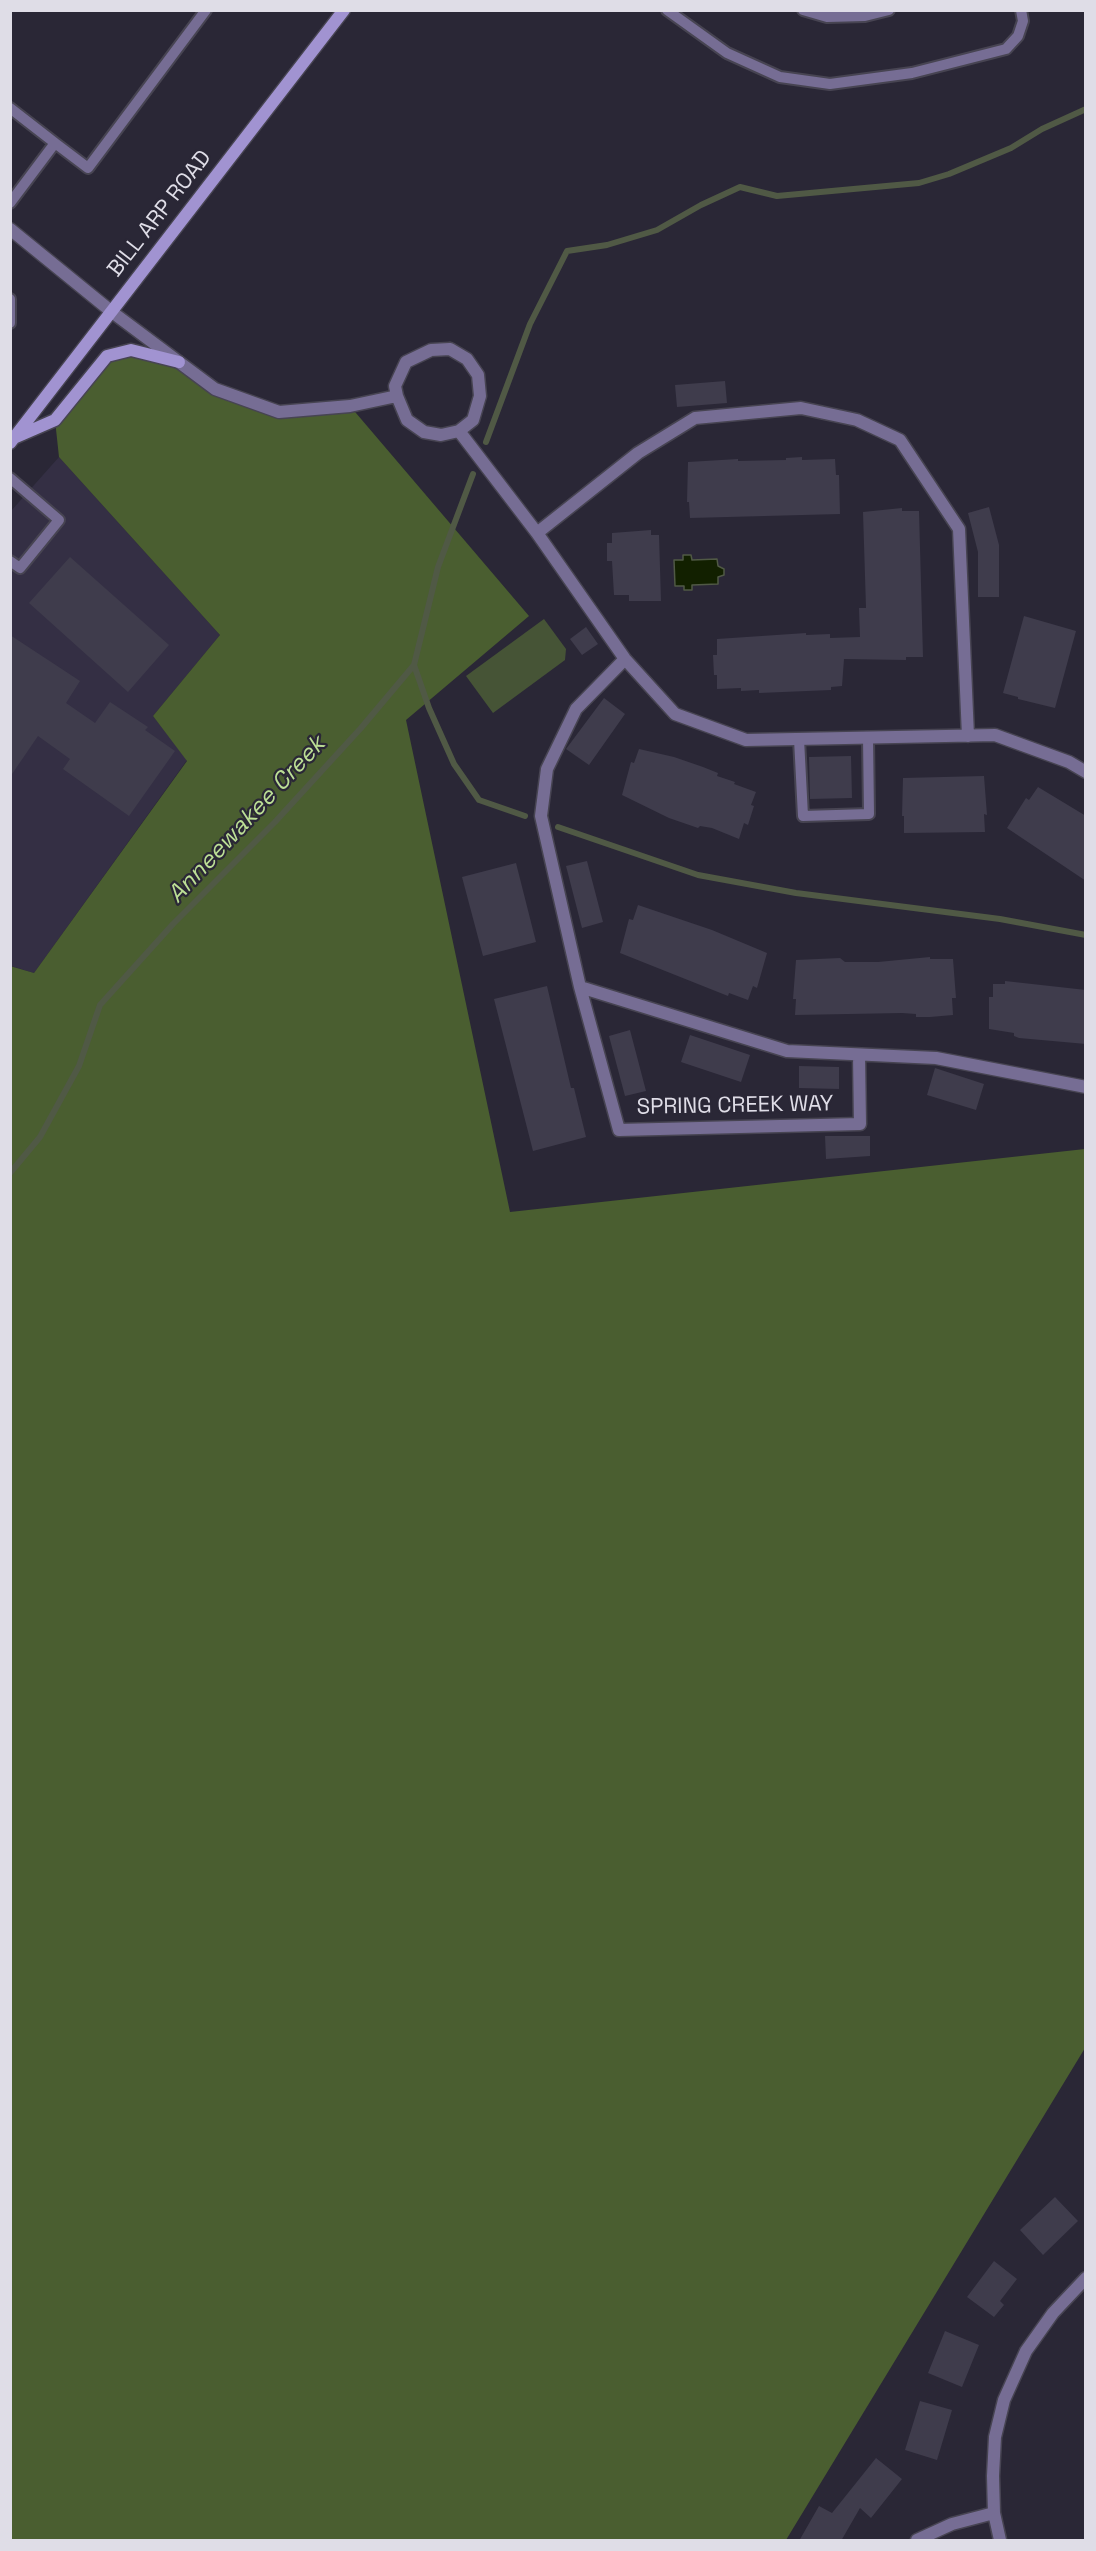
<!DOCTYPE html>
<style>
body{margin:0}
#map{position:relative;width:1096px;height:2551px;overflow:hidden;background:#2a2736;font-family:"Space Grotesk",sans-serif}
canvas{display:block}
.frame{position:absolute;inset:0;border:12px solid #dfdde7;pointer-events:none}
</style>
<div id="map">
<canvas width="1096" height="2551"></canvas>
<div class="frame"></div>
</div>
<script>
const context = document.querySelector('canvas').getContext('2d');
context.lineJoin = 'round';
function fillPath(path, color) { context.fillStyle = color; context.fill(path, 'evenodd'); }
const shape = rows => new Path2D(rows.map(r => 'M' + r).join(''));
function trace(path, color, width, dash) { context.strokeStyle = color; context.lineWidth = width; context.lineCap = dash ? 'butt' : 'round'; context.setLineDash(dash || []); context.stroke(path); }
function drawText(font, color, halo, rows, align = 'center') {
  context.font = font + ' "Space Grotesk",sans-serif'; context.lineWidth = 4.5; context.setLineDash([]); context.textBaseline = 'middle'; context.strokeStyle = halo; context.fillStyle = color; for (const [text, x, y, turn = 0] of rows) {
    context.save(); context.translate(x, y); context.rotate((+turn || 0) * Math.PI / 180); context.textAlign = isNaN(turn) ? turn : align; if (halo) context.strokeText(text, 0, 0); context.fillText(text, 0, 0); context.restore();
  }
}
const built = shape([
 [59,457,220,635,153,716,187,760,34,973,11,966,11,511]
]);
const green = shape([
 [544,619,566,649,565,660,493,713,466,676]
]);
const forest = shape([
 [131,350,179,362,215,389,279,412,350,406,529,616,406,720,510,1212,1085,1149,1085,2048,786,2540,11,2540,10,966,34,973,187,761,153,716,220,635,59,457,55,420,107,356]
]);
const water = shape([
 [683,555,691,555,692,560,717,559,718,566,724,569,724,575,718,577,718,584,692,585,692,590,684,590,684,586,675,586,674,560,683,560,683,555]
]);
const stream = shape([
 [486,442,530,324,567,251,607,245,657,230,701,205,740,187,777,196,919,183,949,174,1011,148,1042,129,1086,109],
 [414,665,429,708,454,764,479,800,525,816],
 [558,827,698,875,796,893,1000,919,1086,935],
 [10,1173,40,1137,79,1066,100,1005,173,924,275,822,361,728,414,665,438,567,473,474]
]);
const building = shape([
 [725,381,727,403,677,407,675,385],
 [802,457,802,460,835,459,836,475,839,475,840,514,690,518,689,502,687,502,688,462,738,459,738,461,786,460,786,458],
 [989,507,999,545,999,597,978,597,978,552,968,513],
 [902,508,902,511,919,511,923,657,906,657,906,660,844,659,842,686,831,687,831,690,759,693,759,690,741,691,741,688,717,689,717,675,714,675,713,655,717,655,717,639,806,633,806,635,830,634,830,638,860,637,859,608,866,608,863,512],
 [651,530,651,535,659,535,661,601,629,601,629,595,614,595,612,561,607,561,607,543,612,543,612,533],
 [70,557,169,645,128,692,29,603],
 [1024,616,1076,631,1055,708,1018,699,1018,697,1003,693],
 [586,627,598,644,582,655,570,639],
 [10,635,80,681,66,703,95,723,110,702,148,727,145,730,175,751,129,816,63,769,70,759,38,736,10,777],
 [604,698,625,714,589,765,566,749],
 [639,749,674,757,703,767,718,773,717,776,735,782,734,784,756,792,751,805,754,806,748,825,744,823,739,839,712,828,700,826,698,828,669,818,622,795,631,762,634,763],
 [851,756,852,798,810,799,809,757],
 [984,776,987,815,984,814,985,832,904,833,904,816,902,816,903,778],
 [1038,787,1086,816,1086,881,1007,828,1026,798,1029,800],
 [587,861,603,922,582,928,566,866],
 [516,863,536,942,483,956,462,877],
 [638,905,712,930,767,953,757,988,753,986,748,1000,729,993,728,996,620,953,629,919,633,920],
 [930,957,930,959,953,959,956,998,952,998,953,1015,930,1017,916,1017,916,1014,902,1013,795,1015,796,999,793,999,796,960,840,958,845,962,878,962],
 [1005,981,1086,990,1086,1044,1019,1038,1014,1036,1014,1033,989,1029,989,997,993,997,993,984,1005,984],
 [547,986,571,1088,574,1088,586,1137,533,1151,494,999],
 [630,1030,646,1091,625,1096,609,1036],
 [690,1035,750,1055,741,1082,681,1062],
 [799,1066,839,1067,839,1089,799,1088],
 [935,1068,984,1084,976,1110,927,1095],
 [825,1136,870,1136,870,1156,826,1159],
 [1055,2197,1078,2221,1043,2255,1020,2230],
 [994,2261,1017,2279,1000,2301,1004,2305,994,2317,967,2297],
 [945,2331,979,2345,962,2387,928,2373],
 [920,2401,952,2410,937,2460,905,2450],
 [876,2458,902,2479,871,2518,860,2508,841,2541,799,2541,819,2506,832,2513]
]);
const lane = shape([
 [667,10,727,53,780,77,830,84,912,73,1006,49,1018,36,1023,21,1021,10],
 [803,10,827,17,865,16,889,10],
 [10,108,55,143,10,203],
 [55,143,88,168,206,10],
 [10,299,10,323],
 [10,478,59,520,20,568,10,561],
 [799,739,803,816,869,814,868,737]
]);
const street = shape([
 [10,229,112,312,215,389,279,412,350,406,397,396],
 [450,349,467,359,478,375,480,396,473,420,459,431,441,435,424,432,407,420,397,396,395,386,406,362,431,350,450,349],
 [459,431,537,533,625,659,675,714,746,740,995,735,1069,762,1086,772],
 [537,533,638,453,695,418,801,408,857,420,900,440,959,529,968,736],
 [625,659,576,709,547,769,541,816,580,987,787,1051,936,1058,1086,1087],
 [580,987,619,1130,860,1124,859,1055],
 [917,2540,952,2524,994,2513],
 [1000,2540,994,2513,993,2476,995,2437,1004,2400,1026,2351,1053,2313,1086,2278]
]);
const secondary = shape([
 [16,437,55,420,107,356,131,350,179,362],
 [10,443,344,10]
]);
const streetNames = [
 ["BILL ARP ROAD",160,214,-52],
 ["SPRING CREEK WAY",735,1106,-1]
];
const waterNames = [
 ["Anneewakee Creek",247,820,-47]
];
fillPath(built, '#342f44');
fillPath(green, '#465436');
fillPath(forest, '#4a5e30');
fillPath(water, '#122000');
trace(water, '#505945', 1.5);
trace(stream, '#505945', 6);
fillPath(building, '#3f3c4c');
trace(lane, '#474452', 14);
trace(street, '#474452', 15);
trace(secondary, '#474452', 15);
trace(lane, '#766d94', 10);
trace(street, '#766d94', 12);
trace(secondary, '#a193d1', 12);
drawText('22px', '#dfdde7', '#2a2736', streetNames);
drawText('italic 24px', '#bcdf95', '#2a2736', waterNames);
</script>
